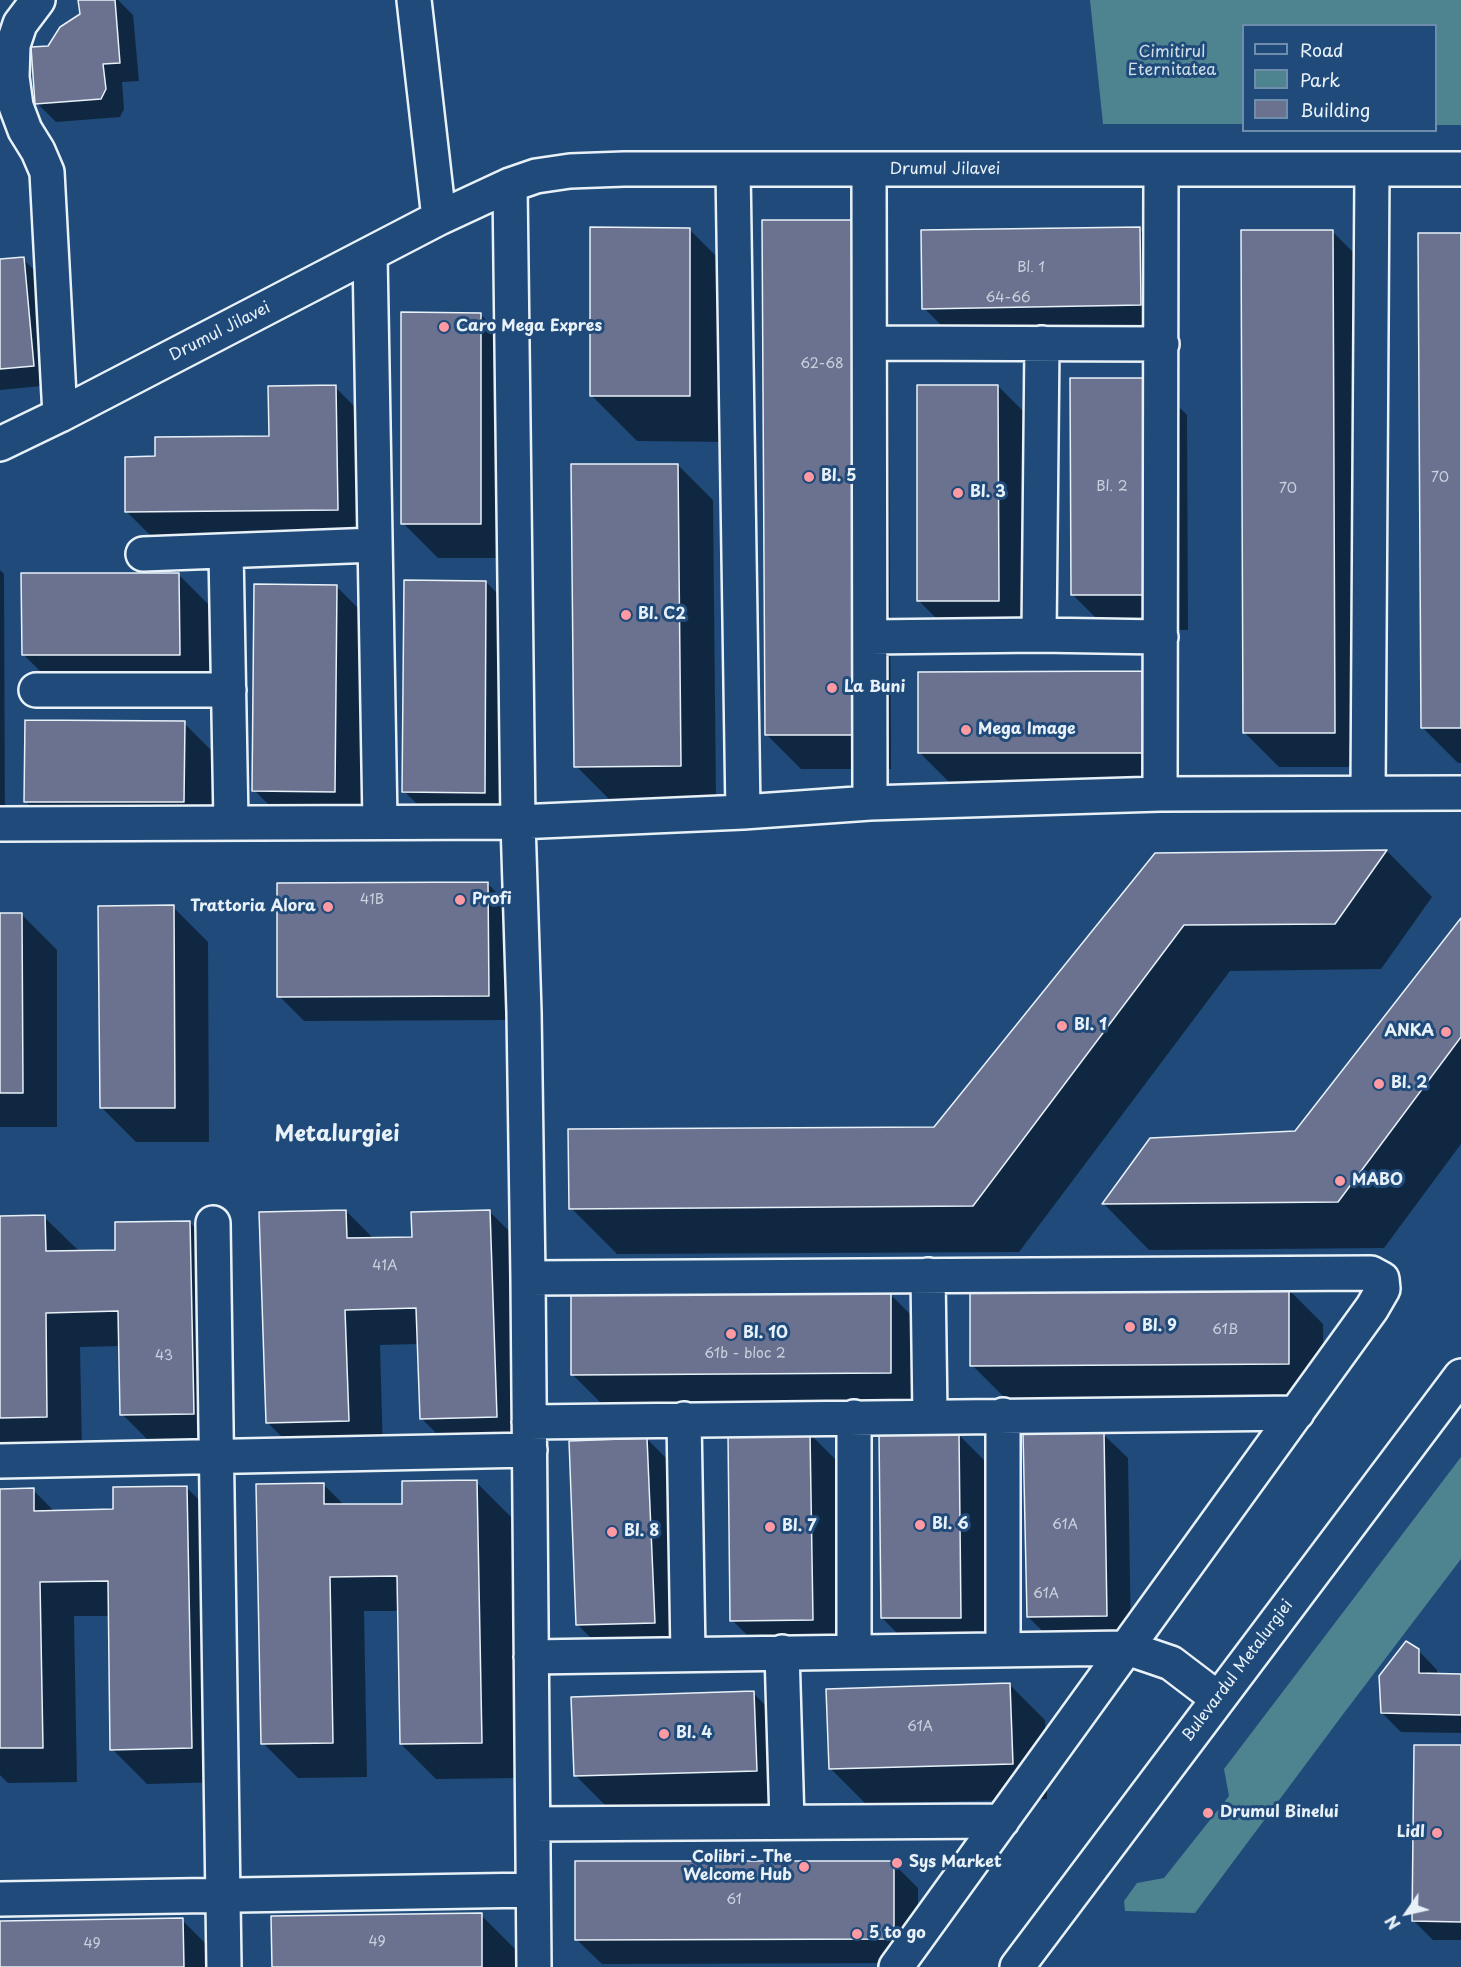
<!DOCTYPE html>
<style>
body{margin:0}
#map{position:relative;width:1461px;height:1967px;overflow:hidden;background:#1f4a7a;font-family:"Playpen Sans",sans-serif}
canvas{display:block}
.legend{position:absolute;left:1242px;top:24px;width:195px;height:108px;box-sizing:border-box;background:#1f4a7a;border:2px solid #6f8dac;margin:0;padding:8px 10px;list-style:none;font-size:18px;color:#e8f1f8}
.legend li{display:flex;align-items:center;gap:12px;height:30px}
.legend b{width:30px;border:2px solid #6f8dac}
.north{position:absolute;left:1377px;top:1883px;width:60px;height:60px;-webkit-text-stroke:4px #1f4a7a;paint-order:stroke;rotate:236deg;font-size:16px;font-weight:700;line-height:24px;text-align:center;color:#e8f1f8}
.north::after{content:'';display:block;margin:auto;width:21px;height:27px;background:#e8f1f8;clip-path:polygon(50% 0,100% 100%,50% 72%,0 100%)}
</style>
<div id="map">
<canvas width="1461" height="1967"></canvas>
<ul class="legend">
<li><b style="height:8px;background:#1f4a7a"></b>Road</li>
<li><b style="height:16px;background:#4e8390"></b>Park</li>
<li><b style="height:16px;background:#6b7290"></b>Building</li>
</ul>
<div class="north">N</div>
</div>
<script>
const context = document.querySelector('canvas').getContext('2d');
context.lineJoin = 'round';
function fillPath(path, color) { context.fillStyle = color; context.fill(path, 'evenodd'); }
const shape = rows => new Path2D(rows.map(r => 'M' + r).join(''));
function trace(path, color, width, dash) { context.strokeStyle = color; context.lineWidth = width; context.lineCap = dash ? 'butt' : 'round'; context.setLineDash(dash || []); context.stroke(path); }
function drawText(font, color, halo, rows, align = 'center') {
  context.font = font + ' "Playpen Sans",sans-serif'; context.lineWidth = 6; context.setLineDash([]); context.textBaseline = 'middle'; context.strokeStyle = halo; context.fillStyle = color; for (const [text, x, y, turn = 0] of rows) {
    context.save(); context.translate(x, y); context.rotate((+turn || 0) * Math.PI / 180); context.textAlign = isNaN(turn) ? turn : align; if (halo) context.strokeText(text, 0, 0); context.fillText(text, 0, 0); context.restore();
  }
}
const green = shape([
 [1090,0,1461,0,1461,125,1436,125,1436,26,1244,26,1243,124,1103,124],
 [1461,1457,1461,1559,1344,1713,1195,1913,1125,1911,1124,1901,1137,1883,1164,1878,1229,1796,1224,1769]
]);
const shadow = shape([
 [79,0,118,0,133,15,139,81,122,82,124,109,120,117,56,122,37,103,49,47,82,14],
 [853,221,888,256,891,769,801,769,766,734],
 [689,229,735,275,735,442,637,441,591,395],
 [1139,229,1164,254,1165,330,949,333,924,308],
 [1333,232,1368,267,1369,767,1279,767,1244,732],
 [1461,234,1461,763,1458,763,1423,728],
 [23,259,42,278,52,385,0,390,0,260],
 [480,314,516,349,515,558,438,558,403,523],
 [1152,380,1187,415,1188,630,1108,630,1073,595],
 [998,386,1033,421,1034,635,954,636,919,601],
 [335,387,370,422,372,544,162,547,127,512,157,458,270,438],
 [678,465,713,500,716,800,611,801,576,766],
 [0,570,4,574,5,831,0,831],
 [179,575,214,610,214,690,58,689,23,654],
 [486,582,521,617,519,827,439,826,404,791],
 [336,586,371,621,369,827,289,825,254,790],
 [1142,673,1177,708,1177,787,954,787,919,752],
 [184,723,219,758,219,837,60,836,25,801],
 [1387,851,1432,897,1381,969,1230,971,1019,1252,617,1254,571,1208,934,1129,1155,855],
 [487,883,512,908,513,1020,304,1021,279,996],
 [173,907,208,942,209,1142,136,1142,101,1107],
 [0,915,22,915,57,950,57,1127,0,1127],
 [1461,920,1461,1144,1384,1248,1149,1250,1104,1204,1151,1139,1296,1133],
 [346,1211,374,1239,414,1238,489,1211,524,1246,531,1451,456,1453,421,1418,419,1344,380,1345,383,1455,303,1458,268,1423],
 [0,1217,44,1217,80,1252,117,1251,189,1222,224,1257,228,1449,157,1449,122,1414,120,1346,80,1347,82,1452,0,1445],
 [1288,1289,1323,1324,1324,1399,1007,1400,972,1365],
 [890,1294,925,1329,926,1407,608,1410,573,1375],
 [810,1434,845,1469,847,1655,767,1655,732,1620],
 [958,1434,993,1469,995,1652,917,1653,882,1618],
 [1103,1434,1128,1458,1131,1641,1053,1641,1028,1617],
 [647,1439,682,1474,689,1657,613,1660,578,1625],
 [476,1482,511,1517,516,1778,436,1779,401,1744,399,1611,364,1611,367,1777,298,1778,263,1743,323,1484,345,1506,404,1505],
 [187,1488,222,1523,226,1782,147,1784,112,1749,110,1616,74,1616,77,1782,8,1783,0,1775,0,1490,33,1490,55,1512,115,1511],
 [1418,1650,1437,1670,1437,1675,1461,1675,1461,1733,1401,1732,1382,1713],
 [1010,1685,1045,1720,1047,1799,866,1804,831,1769],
 [753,1693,788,1728,791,1805,611,1811,576,1776],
 [1461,1747,1461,1940,1433,1940,1414,1921],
 [893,1863,918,1888,918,1963,602,1964,577,1940],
 [481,1915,516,1950,516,1967,274,1967],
 [182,1920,217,1955,218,1967,0,1967,0,1922]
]);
const building = shape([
 [78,0,115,0,120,63,103,64,106,89,101,99,35,104,31,47,48,46,60,27,80,14,78,0],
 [762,220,853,220,856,735,765,735,762,220],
 [590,227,690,228,690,396,590,396,590,227],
 [1140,227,1141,305,922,309,921,230,1140,227],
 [1241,230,1333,230,1335,733,1243,733,1241,230],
 [1418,233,1461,233,1461,728,1421,728,1418,233],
 [24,257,34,366,0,369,0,259,24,257],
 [401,312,481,313,481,524,401,524,401,312],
 [1070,378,1152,378,1153,595,1071,595,1070,378],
 [336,385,338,510,125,512,125,457,155,456,155,437,269,436,268,386,336,385],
 [917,385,998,385,999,601,917,601,917,385],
 [571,464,678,464,681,766,574,767,571,464],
 [21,573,179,573,180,655,22,655,21,573],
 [404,580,486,581,485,793,402,792,404,580],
 [254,584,337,585,335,792,252,791,254,584],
 [1142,671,1143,753,918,753,918,672,1142,671],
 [25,720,185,721,184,802,24,802,25,720],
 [1387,850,1335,924,1184,925,973,1206,569,1209,568,1129,934,1127,1155,853,1387,850],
 [488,882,489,996,277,997,277,883,488,882],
 [174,905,175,1108,100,1108,98,906,174,905],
 [0,913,22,913,23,1093,0,1093,0,913],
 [1461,918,1461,1037,1338,1202,1102,1204,1150,1138,1295,1131,1461,918],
 [346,1210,347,1238,412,1237,411,1212,490,1210,497,1417,420,1419,416,1308,345,1310,349,1421,266,1423,259,1212,346,1210],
 [45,1215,46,1251,115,1250,115,1222,190,1221,194,1414,120,1415,118,1311,46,1313,47,1417,0,1418,0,1216,45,1215],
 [1289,1287,1289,1364,970,1366,970,1289,1289,1287],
 [891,1292,891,1373,571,1375,571,1295,891,1292],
 [959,1432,961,1618,881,1618,879,1433,959,1432],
 [1104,1432,1107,1616,1027,1617,1023,1433,1104,1432],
 [810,1433,813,1620,730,1621,728,1434,810,1433],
 [647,1438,655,1623,576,1625,569,1441,647,1438],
 [477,1480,482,1743,400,1744,397,1576,330,1577,333,1743,261,1744,256,1484,324,1483,324,1504,402,1504,402,1481,477,1480],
 [187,1486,192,1748,110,1750,108,1581,40,1582,43,1748,0,1748,0,1489,34,1488,34,1511,113,1509,113,1487,187,1486],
 [1406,1641,1419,1649,1419,1673,1461,1674,1461,1715,1381,1713,1379,1676,1406,1641],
 [1010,1683,1013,1764,829,1769,826,1689,1010,1683],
 [754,1691,757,1771,574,1776,571,1697,754,1691],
 [1414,1745,1461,1745,1461,1922,1412,1921,1414,1745],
 [575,1861,894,1861,894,1939,575,1940,575,1861],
 [482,1913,482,1967,272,1967,271,1916,482,1913],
 [183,1918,184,1967,0,1967,0,1921,183,1918]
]);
const minor = shape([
 [38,0,20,24,13,45,12,77,16,106,25,130,38,151,47,172,60,415],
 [414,0,439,218],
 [733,169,743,812],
 [869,170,870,803],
 [370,254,380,822],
 [870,343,1162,344],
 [0,444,60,415,439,218,510,185,536,176,570,171,624,169,1461,169],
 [226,551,231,822],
 [143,554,375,545],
 [1039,635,1042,343],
 [870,637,1039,635,1161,637],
 [36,690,229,690],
 [1368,793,1372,169],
 [1160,794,1161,170],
 [0,824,518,822,510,185],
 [213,1223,224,1967],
 [928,1275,930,1416],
 [528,1278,1371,1273,1382,1279,1383,1289,1372,1308,896,1967],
 [1003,1415,1003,1649],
 [684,1419,688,1654],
 [529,1422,1297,1413],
 [0,1461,530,1450],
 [854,1651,854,1417],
 [782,1652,787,1822],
 [531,1657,1127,1648,1171,1663,1217,1698],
 [533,1824,1002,1821],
 [0,1899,533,1890],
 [534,1967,528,1278,524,1012,518,822,743,812,870,803,1160,794,1461,793]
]);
const major = shape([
 [1017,1967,1461,1376]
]);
const markers = [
 [444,327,6,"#ff9aa2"],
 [809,477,6,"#ff9aa2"],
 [958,493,6,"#ff9aa2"],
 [626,615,6,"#ff9aa2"],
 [832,688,6,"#ff9aa2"],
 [966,730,6,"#ff9aa2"],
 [460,900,6,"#ff9aa2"],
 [328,907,6,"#ff9aa2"],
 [1062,1026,6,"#ff9aa2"],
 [1446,1032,6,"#ff9aa2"],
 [1379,1084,6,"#ff9aa2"],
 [1340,1181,6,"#ff9aa2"],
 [1130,1327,6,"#ff9aa2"],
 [731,1334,6,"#ff9aa2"],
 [920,1525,6,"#ff9aa2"],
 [770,1527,6,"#ff9aa2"],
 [612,1532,6,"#ff9aa2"],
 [664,1734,6,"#ff9aa2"],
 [1208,1813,6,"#ff9aa2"],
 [1437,1833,6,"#ff9aa2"],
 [897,1863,6,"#ff9aa2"],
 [804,1867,6,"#ff9aa2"],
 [857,1934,6,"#ff9aa2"]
];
const numberNames = [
 ["Bl. 1",1031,268],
 ["64-66",1008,298],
 ["62-68",822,364],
 ["70",1440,478],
 ["Bl. 2",1112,487],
 ["70",1288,489],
 ["41B",372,900],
 ["41A",385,1266],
 ["61B",1225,1330],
 ["61b - bloc 2",745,1354],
 ["43",164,1356],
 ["61A",1065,1525],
 ["61A",1046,1594],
 ["61A",920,1727],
 ["61",734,1900],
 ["49",377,1942],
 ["49",92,1944]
];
const parkNames = [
 ["Cimitirul",1172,53],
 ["Eternitatea",1172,71]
];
const streetNames = [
 ["Drumul Jilavei",945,170],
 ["Drumul Jilavei",220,332,-27],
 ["Bulevardul Metalurgiei",1238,1671,-53]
];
const poiNames = [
 ["Caro Mega Expres",456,327],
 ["Bl. 5",821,477],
 ["Bl. 3",970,493],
 ["Bl. C2",638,615],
 ["La Buni",844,688],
 ["Mega Image",978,730],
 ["Profi",472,900],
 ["Trattoria Alora",316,907,"right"],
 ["Bl. 1",1074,1026],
 ["ANKA",1434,1032,"right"],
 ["Bl. 2",1391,1084],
 ["MABO",1352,1181],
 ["Bl. 9",1142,1327],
 ["Bl. 10",743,1334],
 ["Bl. 6",932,1525],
 ["Bl. 7",782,1527],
 ["Bl. 8",624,1532],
 ["Bl. 4",676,1734],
 ["Drumul Binelui",1220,1813],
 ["Lidl",1425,1833,"right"],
 ["Colibri - The",792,1858,"right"],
 ["Welcome Hub",792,1876,"right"],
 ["Sys Market",909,1863],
 ["5 to go",869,1934]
];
const districtNames = [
 ["Metalurgiei",337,1135]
];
fillPath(green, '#4e8390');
fillPath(shadow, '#0007');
fillPath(building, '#6b7290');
trace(building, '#e8f1f8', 1.5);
trace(minor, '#e8f1f8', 38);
trace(major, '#e8f1f8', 38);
trace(minor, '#1f4a7a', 33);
trace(major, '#1f4a7a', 33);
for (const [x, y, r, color] of markers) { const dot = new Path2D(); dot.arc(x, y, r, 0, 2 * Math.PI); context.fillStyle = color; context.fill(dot); trace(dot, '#1f4a7a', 2); }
drawText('14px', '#c9d1de', null, numberNames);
drawText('16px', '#d1e0e8', '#1f4a7a', parkNames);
drawText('16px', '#e8f1f8', '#1f4a7a', streetNames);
drawText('bold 16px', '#e8f1f8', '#1f4a7a', poiNames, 'left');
drawText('bold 22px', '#e8f1f8', '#1f4a7a', districtNames);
</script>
